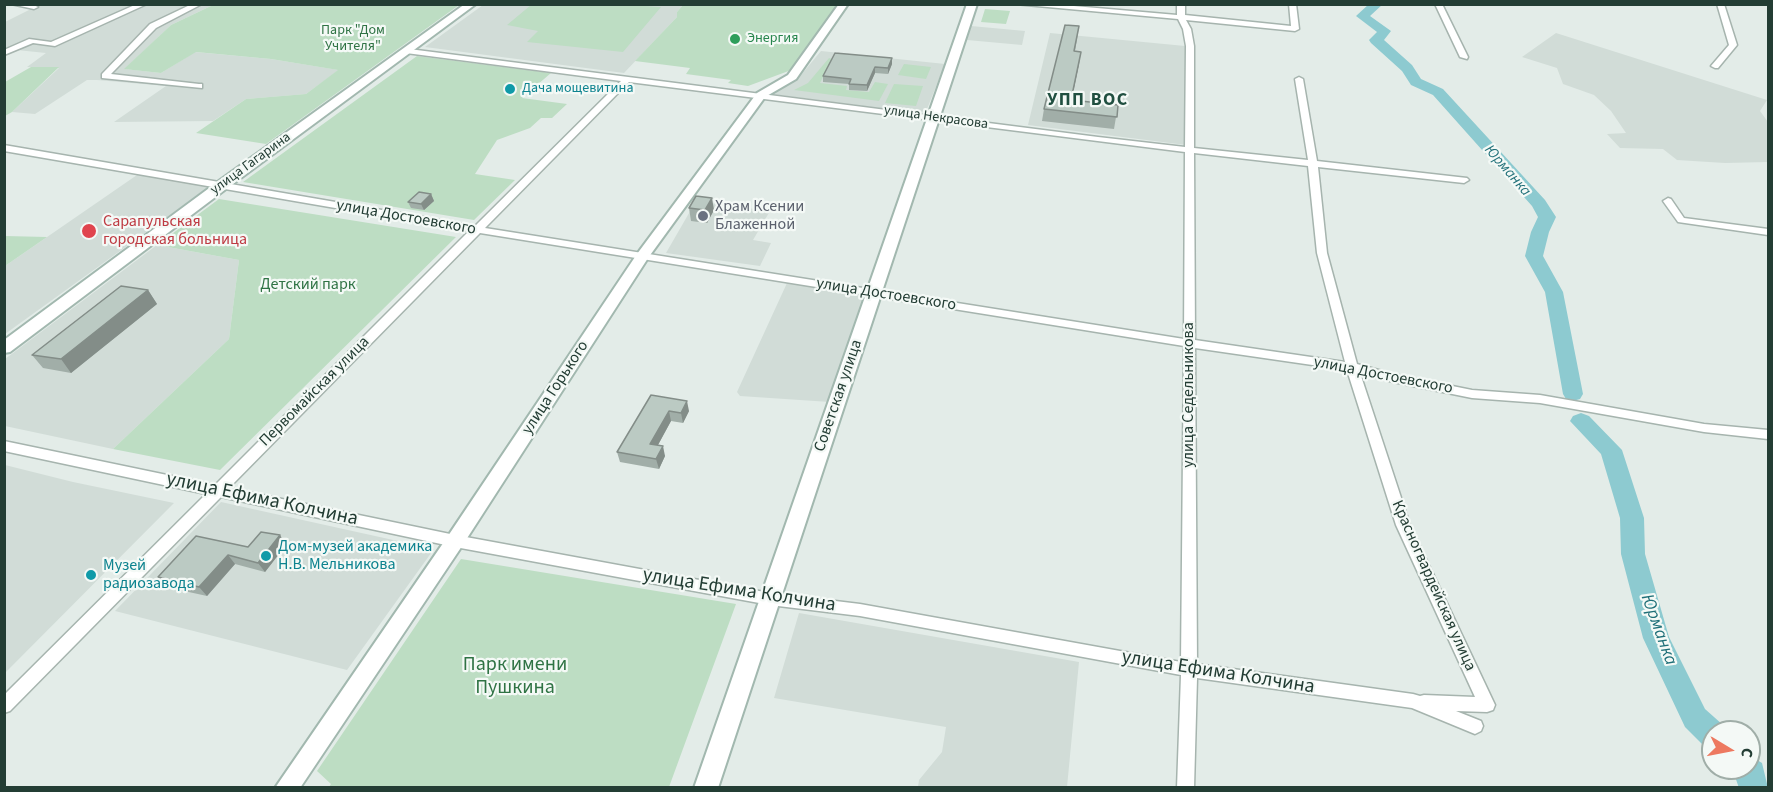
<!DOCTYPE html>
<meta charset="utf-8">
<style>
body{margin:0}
#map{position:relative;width:1773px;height:792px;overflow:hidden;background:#e3ece8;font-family:"Source Sans 3",sans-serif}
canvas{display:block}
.frame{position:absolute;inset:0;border:6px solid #233d34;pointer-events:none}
.north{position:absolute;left:1701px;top:720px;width:60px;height:60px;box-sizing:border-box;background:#f4f9f6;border:2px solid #a0aea8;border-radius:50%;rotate:100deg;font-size:16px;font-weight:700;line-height:24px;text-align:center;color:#233d34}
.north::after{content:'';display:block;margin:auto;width:21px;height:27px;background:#ed7960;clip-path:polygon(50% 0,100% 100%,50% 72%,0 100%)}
</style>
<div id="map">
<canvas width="1773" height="792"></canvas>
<div class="frame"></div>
<div class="north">С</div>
</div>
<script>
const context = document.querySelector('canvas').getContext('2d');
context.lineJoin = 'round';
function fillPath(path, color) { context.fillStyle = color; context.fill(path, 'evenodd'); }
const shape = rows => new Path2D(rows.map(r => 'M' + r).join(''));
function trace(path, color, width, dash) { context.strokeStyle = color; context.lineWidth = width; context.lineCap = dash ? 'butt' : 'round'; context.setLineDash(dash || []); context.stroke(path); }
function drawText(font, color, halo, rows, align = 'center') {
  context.font = font + ' "Source Sans 3",sans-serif'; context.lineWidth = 4.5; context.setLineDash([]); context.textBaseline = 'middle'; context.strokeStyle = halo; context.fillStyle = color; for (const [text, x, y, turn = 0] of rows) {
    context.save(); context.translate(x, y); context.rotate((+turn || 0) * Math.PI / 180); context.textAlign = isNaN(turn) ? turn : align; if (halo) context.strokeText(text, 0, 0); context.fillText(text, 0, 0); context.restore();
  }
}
const built = shape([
 [39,5,213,5,171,25,125,69,161,73,195,52,271,59,339,70,306,94,246,99,213,121,114,122,166,86,97,80,87,80,35,114,12,112,59,68,27,67,46,53,7,49,5,51,5,22],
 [483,5,683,5,677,12,677,17,624,73,425,47],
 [971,26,1025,31,1022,45,967,40],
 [1050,33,1185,46,1186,145,1028,125],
 [1556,33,1767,100,1760,111,1768,122,1768,162,1725,163,1677,160,1663,149,1620,148,1607,134,1626,133,1611,111,1594,95,1563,84,1557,68,1522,57],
 [821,51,945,64,925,114,772,94,801,75],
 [137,175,210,186,5,334,5,266],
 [696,201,770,211,753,240,771,243,760,266,666,253],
 [157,245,239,260,229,339,113,449,5,426,5,359],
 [787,283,866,295,830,402,740,396,737,392],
 [5,465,73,482,174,503,5,673],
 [221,502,434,549,347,670,115,611],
 [799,613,1079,662,1067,787,918,787,919,780,942,752,946,727,774,698]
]);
const green = shape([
 [213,5,213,4,459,5,266,144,196,133,246,99,306,94,338,70,271,59,196,52,161,73,124,69,171,25],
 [630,5,661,7,623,52,527,42,538,31,507,25,531,5],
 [683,5,839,5,794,69,748,86,728,83,731,80,686,74,690,68,635,61,677,17,677,12],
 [985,9,1010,11,1006,24,981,22],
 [417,56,551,73,522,98,567,104,552,118,541,118,530,128,497,140,475,174,515,180,474,220,243,182],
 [829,58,832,59,820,83,847,86,846,90,869,92,875,82,888,84,879,101,794,90,808,83],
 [904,64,931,67,926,79,898,75],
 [31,67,59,67,12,112,5,116,5,82],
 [894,84,923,86,916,106,885,103],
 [219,199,456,237,220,470,113,449,229,339,239,260,157,245],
 [5,236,47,237,5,266],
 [461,559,736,604,669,787,329,787,331,784,317,771]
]);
const river = shape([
 [1369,4,1383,4,1370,16,1391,31,1384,40,1412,65,1421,79,1443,89,1545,200,1556,217,1549,232,1543,256,1563,292,1583,394,1580,399,1573,401,1566,399,1563,394,1545,292,1525,256,1531,232,1538,217,1532,206,1433,95,1411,85,1402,71,1371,43,1369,40,1377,32,1356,16,1369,4],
 [1581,413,1589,416,1622,450,1644,518,1645,554,1669,637,1705,709,1723,725,1726,732,1713,732,1713,749,1703,745,1685,727,1643,638,1621,554,1620,518,1601,454,1570,421,1573,416,1581,413],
 [1749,755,1762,763,1768,788,1739,788,1732,768,1749,768,1749,755]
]);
const street = shape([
 [11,4,31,4,38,7,34,9,11,4],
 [137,4,147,4,55,46,33,43,4,55,4,50,29,39,51,42,137,4],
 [192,4,202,4,156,28,111,74,199,84,202,84,202,88,102,78,102,74,150,24,192,4],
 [1015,4,1051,4,1177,15,1177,4,1185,4,1185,15,1291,26,1289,4,1296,4,1299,29,1295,31,1186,20,1191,29,1194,46,1194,148,1308,160,1295,79,1299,77,1303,79,1317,161,1467,178,1469,180,1464,183,1318,167,1327,253,1357,364,1393,374,1472,390,1540,395,1704,424,1768,430,1768,439,1704,432,1540,403,1472,398,1393,382,1360,373,1410,525,1495,705,1493,710,1487,712,1456,711,1481,721,1483,726,1481,731,1475,734,1412,708,1197,678,1194,788,1177,788,1181,675,860,616,770,605,455,547,221,497,10,711,4,713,4,695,206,494,4,451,4,441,215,485,469,231,4,151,4,145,475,226,621,81,406,53,406,49,409,49,1098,137,1185,147,1186,46,1183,29,1178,19,1015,4],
 [629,82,1185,152,1184,339,485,228,629,82],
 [1194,153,1308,166,1317,253,1345,362,1195,340,1194,153],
 [480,233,1184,346,1181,662,860,604,770,593,455,535,229,488,480,233],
 [1195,348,1347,370,1396,525,1475,697,1424,695,1420,696,1413,694,1197,664,1195,348],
 [1435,4,1442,4,1468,57,1467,59,1460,57,1435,4],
 [1717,4,1724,4,1737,45,1718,68,1715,68,1711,66,1729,45,1717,4],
 [1668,198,1671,199,1684,218,1768,229,1768,235,1678,222,1663,201,1668,198]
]);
const secondary = shape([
 [465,4,476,4,226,189,10,352,4,353,4,340,216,183,465,4],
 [839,4,848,4,796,79,765,97,648,258,462,546,300,788,275,788,448,536,637,254,757,93,788,75,839,4],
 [967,4,977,4,718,788,694,788,967,4]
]);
const wall = shape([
 [1079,26,1075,51,1079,64,1071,100,1118,105,1114,129,1042,121,1044,109],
 [892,58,892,64,888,74,875,73,867,91,849,90,849,84,823,82,823,76],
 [431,194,434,201,424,210,411,208,408,202],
 [689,208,714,210,707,223,691,221],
 [148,290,157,304,71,373,43,368,32,355],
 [651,395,689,411,683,423,671,421,658,445,665,456,659,469,620,462,617,452],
 [286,545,265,572,235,564,207,596,166,587,158,577,248,547]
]);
const shadedWall = shape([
 [1081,52,1079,64,1069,112,1071,100],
 [892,58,892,64,888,74,888,68],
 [875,67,875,73,867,91,867,85],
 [431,194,434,201,424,210,421,204],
 [712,198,714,210,707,223,705,210],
 [148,290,157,304,71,373,61,359],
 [687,401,689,411,683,423,681,413],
 [669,411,671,421,653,454,650,444],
 [663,446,665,456,659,469,656,459],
 [280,535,286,545,265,572,258,563],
 [228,555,235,564,207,596,199,587]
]);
const building = shape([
 [1065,25,1079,26,1074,51,1081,52,1071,100,1118,105,1117,117,1044,109,1065,25],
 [835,53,892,58,888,68,875,67,867,85,849,84,851,79,823,76,835,53],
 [419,192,431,194,421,204,408,202,419,192],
 [696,196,712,198,705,210,689,208,696,196],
 [121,286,148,290,61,359,32,355,121,286],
 [651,395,687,401,681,413,669,411,650,444,663,446,656,459,617,452,651,395],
 [261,532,280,535,258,563,228,555,199,587,158,577,196,536,248,547,261,532]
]);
const markers = [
 [735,39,6,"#2e9e5b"],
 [510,89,6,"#0f9aa8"],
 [703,216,6,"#6b7280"],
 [89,231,8,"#e0444e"],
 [266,556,6,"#0f9aa8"],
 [91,575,6,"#0f9aa8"]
];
const farParknames = [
 ["Парк \"Дом",353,31],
 ["Учителя\"",353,47]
];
const farLeisurenames = [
 ["Энергия",747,39]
];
const farCulturenames = [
 ["Дача мощевитина",522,89]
];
const farStreetnames = [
 ["улица Некрасова",936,118,8],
 ["улица Гагарина",251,164,-36]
];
const farWaternames = [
 ["Юрманка",1507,171,49]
];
const worshipNames = [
 ["Храм Ксении",715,207],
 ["Блаженной",715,225]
];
const streetNames = [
 ["улица Достоевского",406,218,10],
 ["улица Достоевского",886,295,9],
 ["улица Достоевского",1383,376,11],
 ["улица Горького",556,388,-57],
 ["Первомайская улица",315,392,-45],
 ["улица Седельникова",1189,395,-90],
 ["Советская улица",839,396,-71],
 ["Красногвардейская улица",1433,586,66]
];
const healthNames = [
 ["Сарапульская",103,222],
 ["городская больница",103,240]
];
const parkNames = [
 ["Детский парк",308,285]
];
const cultureNames = [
 ["Дом-музей академика",278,547],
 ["Н.В. Мельникова",278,565],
 ["Музей",103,566],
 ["радиозавода",103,584]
];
const farDistrictnames = [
 ["УПП ВОС",1088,101]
];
const waterNames = [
 ["Юрманка",1658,630,70]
];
const nearStreetnames = [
 ["улица Ефима Колчина",262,500,12],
 ["улица Ефима Колчина",739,591,9],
 ["улица Ефима Колчина",1218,673,9]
];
const nearParknames = [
 ["Парк имени",515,666],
 ["Пушкина",515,689]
];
fillPath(built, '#d1dcd7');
fillPath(green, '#bdddc3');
fillPath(river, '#8dcad0');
trace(street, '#a6b4ae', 3);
trace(secondary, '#a2b8af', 4);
fillPath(street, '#fff');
fillPath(secondary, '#fff');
fillPath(wall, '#a1aea8');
fillPath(shadedWall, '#838d88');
fillPath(building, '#bbcac3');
trace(building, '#838d88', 1.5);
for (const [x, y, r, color] of markers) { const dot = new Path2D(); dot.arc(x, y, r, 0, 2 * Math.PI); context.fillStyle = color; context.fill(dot); trace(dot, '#f4f9f6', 2); }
drawText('14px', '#2f7344', '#f4f9f6', farParknames);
drawText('14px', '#27864d', '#f4f9f6', farLeisurenames, 'left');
drawText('14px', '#0d838f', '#f4f9f6', farCulturenames, 'left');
drawText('14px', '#233d34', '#f4f9f6', farStreetnames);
drawText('italic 15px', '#1f6f78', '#f4f9f6', farWaternames);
drawText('16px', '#5b616d', '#f4f9f6', worshipNames, 'left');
drawText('16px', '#233d34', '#f4f9f6', streetNames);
drawText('16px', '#be3a42', '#f4f9f6', healthNames, 'left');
drawText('16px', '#2f7344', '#f4f9f6', parkNames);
drawText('16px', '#0d838f', '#f4f9f6', cultureNames, 'left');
context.letterSpacing = '1.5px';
drawText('bold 18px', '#204f40', '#f4f9f6', farDistrictnames);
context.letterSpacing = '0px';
drawText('italic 18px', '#1f6f78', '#f4f9f6', waterNames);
drawText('20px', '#233d34', '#f4f9f6', nearStreetnames);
drawText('20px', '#2f7344', '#f4f9f6', nearParknames);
</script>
